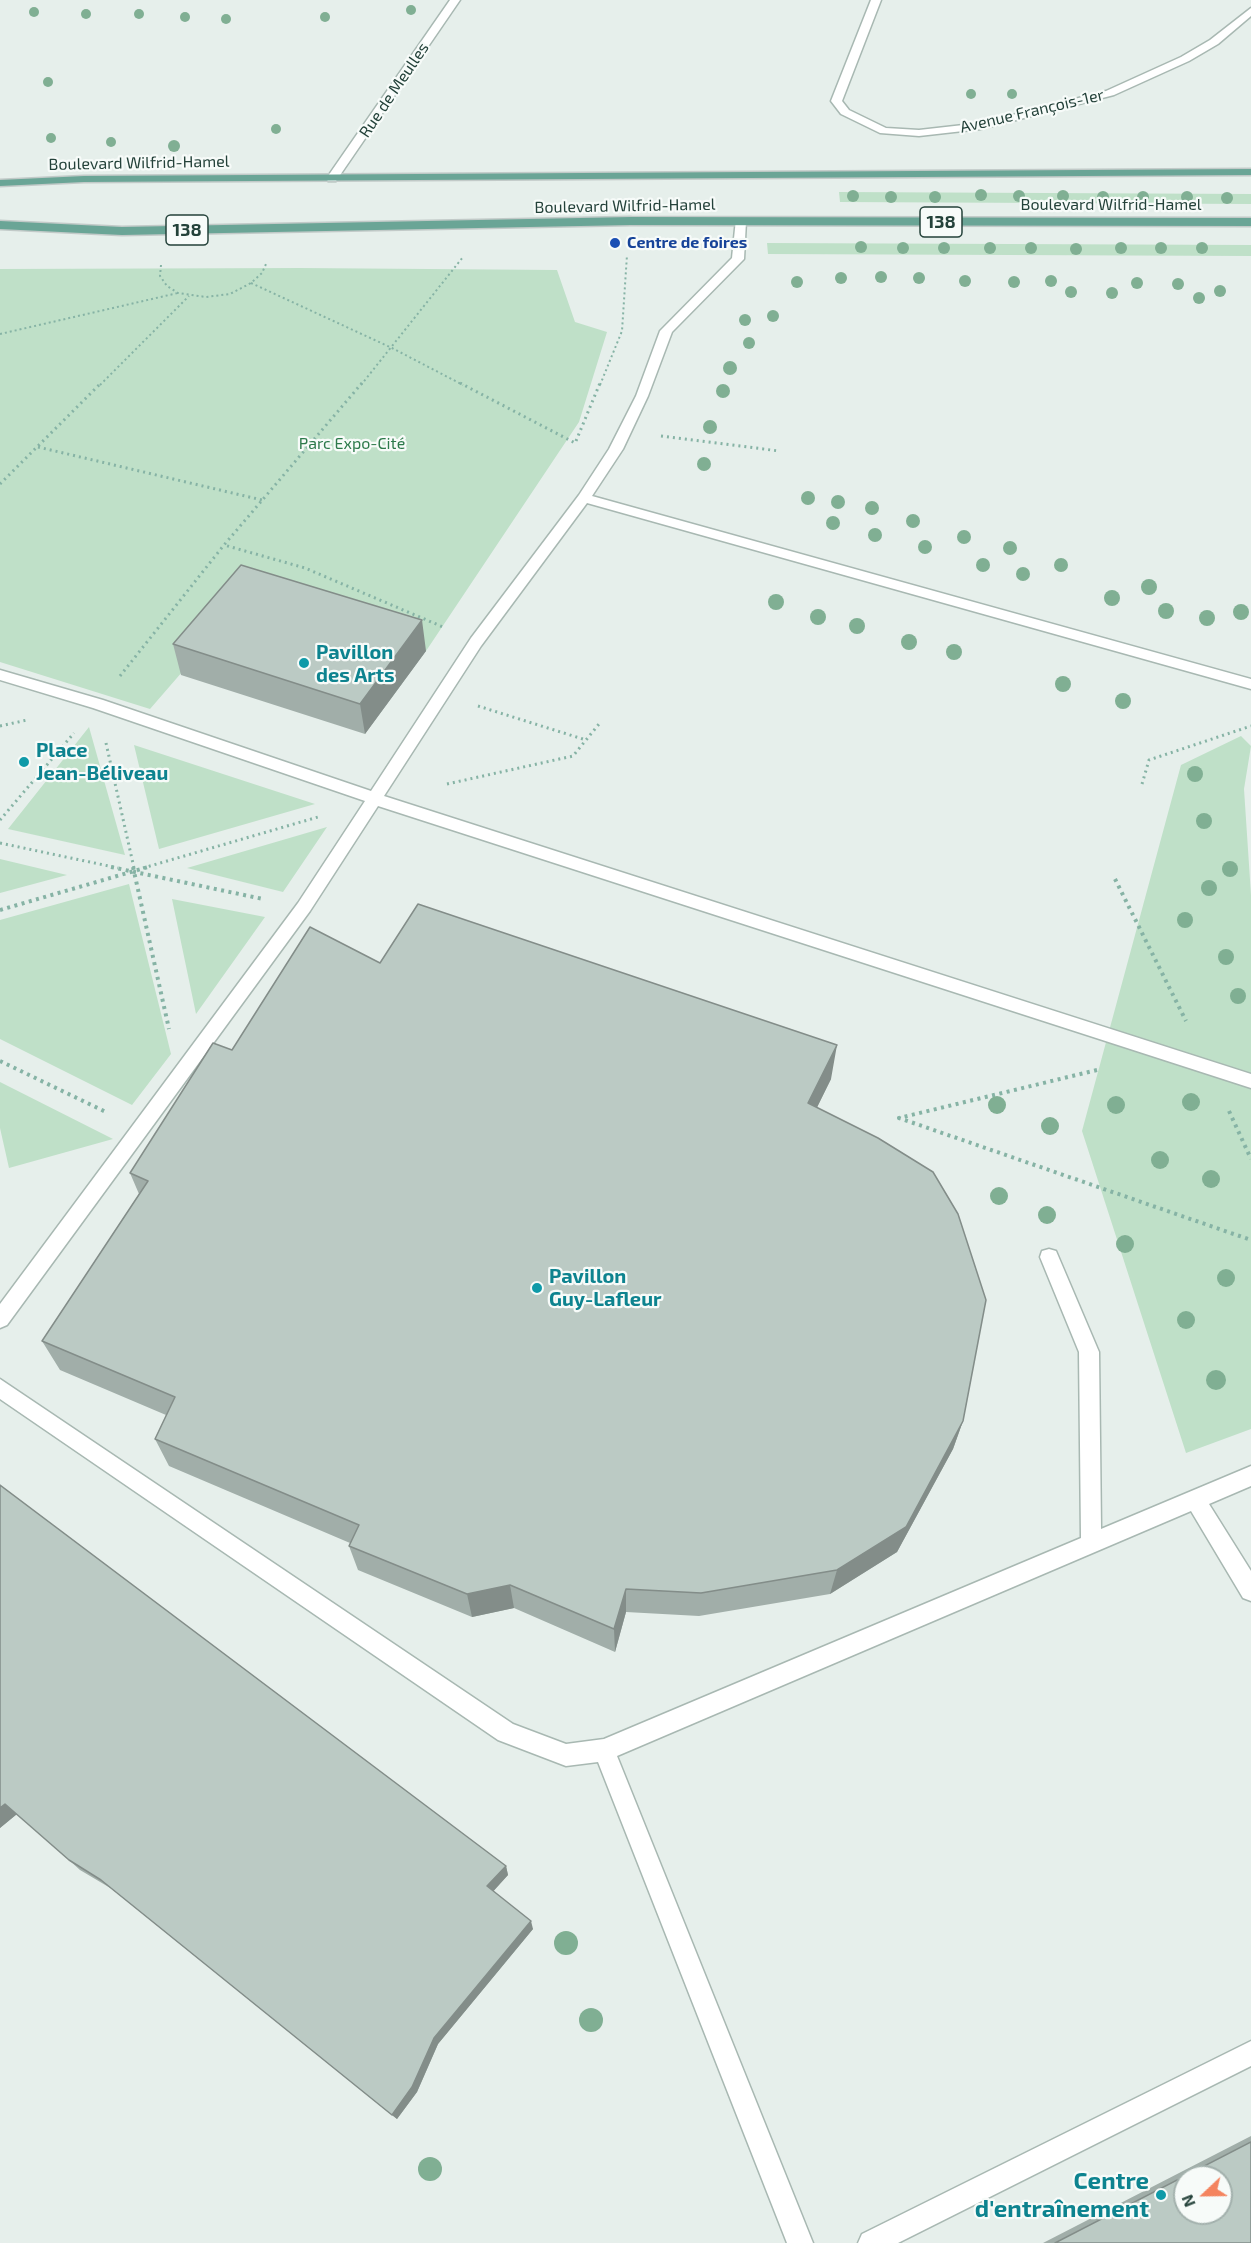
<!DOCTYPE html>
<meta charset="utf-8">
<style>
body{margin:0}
#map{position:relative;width:1251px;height:2243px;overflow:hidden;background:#e6efeb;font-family:"Exo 2",sans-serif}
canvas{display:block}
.north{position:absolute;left:1173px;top:2165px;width:60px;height:60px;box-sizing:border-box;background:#f7fbf9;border:2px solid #a3b1ad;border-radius:50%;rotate:248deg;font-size:16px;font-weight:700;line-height:24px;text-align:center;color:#24423a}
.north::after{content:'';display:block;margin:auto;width:21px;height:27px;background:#f4845f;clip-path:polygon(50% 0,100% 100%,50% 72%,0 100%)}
</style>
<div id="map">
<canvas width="1251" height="2243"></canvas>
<div class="north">N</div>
</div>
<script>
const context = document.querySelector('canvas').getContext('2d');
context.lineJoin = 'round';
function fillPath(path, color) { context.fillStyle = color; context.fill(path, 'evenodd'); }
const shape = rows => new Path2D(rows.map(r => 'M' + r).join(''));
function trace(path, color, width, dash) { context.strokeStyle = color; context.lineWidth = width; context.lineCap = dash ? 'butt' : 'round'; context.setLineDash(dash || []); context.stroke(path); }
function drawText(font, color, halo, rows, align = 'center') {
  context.font = font + ' "Exo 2",sans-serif'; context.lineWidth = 4.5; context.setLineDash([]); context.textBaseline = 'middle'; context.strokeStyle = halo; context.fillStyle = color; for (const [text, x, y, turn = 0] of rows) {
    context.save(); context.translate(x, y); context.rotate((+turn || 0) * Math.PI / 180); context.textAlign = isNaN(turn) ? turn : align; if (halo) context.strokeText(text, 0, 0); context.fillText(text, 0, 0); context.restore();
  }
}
const green = shape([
 [839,192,1251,194,1251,204,840,202],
 [767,243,1251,245,1251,256,768,254],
 [300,268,557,270,575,322,607,332,579,422,426,651,248,596,150,709,0,662,0,269],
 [89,727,125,855,8,829],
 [1241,736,1251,746,1244,789,1251,895,1251,1429,1186,1453,1082,1131,1181,765],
 [134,745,315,804,159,849],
 [327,827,283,892,187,868],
 [0,859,67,875,0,893],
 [129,884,171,1054,132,1105,0,1039,0,920],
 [172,899,265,917,196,1014],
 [0,1082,113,1139,9,1168,0,1128]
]);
const pathFar2 = shape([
 [161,265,160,276,167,286,178,293,206,297,230,294,251,283,262,273,266,264],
 [251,283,392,348,463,385],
 [0,334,178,293],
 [100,385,189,296],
 [361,385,463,257],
 [600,385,622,331,627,255]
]);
const pathFar1 = shape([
 [362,383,224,545,305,568,443,627],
 [460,383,577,444],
 [661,436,779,451],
 [576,441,600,383],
 [38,447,262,500],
 [0,484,101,383],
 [120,676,224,545],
 [478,706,586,740],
 [0,726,27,720],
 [106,743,134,868],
 [447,784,573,756,599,724],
 [1142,784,1149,760,1251,726],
 [0,820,74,733],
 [0,843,118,868],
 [143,868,318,817]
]);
const path = shape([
 [111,867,263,899],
 [133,867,169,1029],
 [1115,879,1186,1021],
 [0,910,148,867],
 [0,1061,108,1113],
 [1097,1070,899,1118,1251,1240],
 [1229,1111,1251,1159]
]);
const minor = shape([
 [450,0,460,0,336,181,328,181,326,179,450,0],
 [871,0,881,0,842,101,849,110,886,128,919,130,981,123,1106,91,1181,57,1210,40,1251,8,1251,16,1218,44,1189,61,1114,95,981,129,919,136,880,133,841,114,831,101,871,0],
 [736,219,746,221,744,259,672,332,648,396,623,449,592,496,1251,679,1251,689,587,503,481,646,384,796,1251,1074,1251,1088,378,806,310,911,7,1325,0,1328,0,1304,298,903,365,801,93,708,0,680,0,670,103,700,371,791,471,638,579,495,609,449,636,396,660,331,732,258,736,219],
 [1049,1249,1056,1251,1099,1352,1101,1529,1251,1466,1251,1486,1209,1504,1251,1571,1251,1601,1243,1598,1191,1511,617,1756,813,2243,787,2243,598,1762,566,1766,498,1740,0,1399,0,1379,513,1724,566,1744,604,1739,1081,1538,1079,1352,1040,1257,1042,1251,1049,1249],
 [1251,2041,1251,2066,898,2243,858,2243,862,2234,1251,2041]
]);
const major = shape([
 [1251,169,1251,175,84,182,0,186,0,180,84,176,1251,169],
 [631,217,1251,218,1251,226,631,225,122,235,0,229,0,221,122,227,631,217]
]);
const trees = [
 [411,10,5],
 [34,12,5],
 [86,14,5],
 [139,14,5],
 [185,17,5],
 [325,17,5],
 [226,19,5],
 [48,82,5],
 [971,94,5],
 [1012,94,5],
 [276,129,5],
 [51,138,5],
 [111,142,5],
 [174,146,6],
 [981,195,6],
 [853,196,6],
 [1019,196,6],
 [1063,196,6],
 [891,197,6],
 [935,197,6],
 [1103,197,6],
 [1143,197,6],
 [1187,197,6],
 [1227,198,6],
 [861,247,6],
 [903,248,6],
 [944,248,6],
 [990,248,6],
 [1031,248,6],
 [1121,248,6],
 [1161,248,6],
 [1202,248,6],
 [1076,249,6],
 [881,277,6],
 [841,278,6],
 [919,278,6],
 [965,281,6],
 [1051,281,6],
 [797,282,6],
 [1014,282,6],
 [1137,283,6],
 [1178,284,6],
 [1220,291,6],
 [1071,292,6],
 [1112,293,6],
 [1199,298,6],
 [773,316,6],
 [745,320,6],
 [749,343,6],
 [730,368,7],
 [723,391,7],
 [710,427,7],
 [704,464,7],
 [808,498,7],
 [838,502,7],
 [872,508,7],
 [913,521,7],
 [833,523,7],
 [875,535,7],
 [964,537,7],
 [925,547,7],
 [1010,548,7],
 [983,565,7],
 [1061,565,7],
 [1023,574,7],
 [1149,587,8],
 [1112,598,8],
 [776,602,8],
 [1166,611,8],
 [1241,612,8],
 [818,617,8],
 [1207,618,8],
 [857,626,8],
 [909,642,8],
 [954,652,8],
 [1063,684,8],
 [1123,701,8],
 [1195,774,8],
 [1204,821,8],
 [1230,869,8],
 [1209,888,8],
 [1185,920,8],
 [1226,957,8],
 [1238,996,8],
 [1191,1102,9],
 [997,1105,9],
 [1116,1105,9],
 [1050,1126,9],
 [1160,1160,9],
 [1211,1179,9],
 [999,1196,9],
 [1047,1215,9],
 [1125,1244,9],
 [1226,1278,9],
 [1186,1320,9],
 [1216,1380,10],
 [566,1943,12],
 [591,2020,12],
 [430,2169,12]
];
const wall = shape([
 [173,644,426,651,365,734,181,675],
 [380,963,831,1079,817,1107,963,1421,953,1449,897,1552,830,1594,699,1616,626,1612,615,1652,514,1608,472,1617,358,1570,349,1546,350,1543,169,1466,155,1439,166,1415,60,1370,42,1341,139,1194,130,1173,232,1050],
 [0,1485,506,1866,508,1875,493,1891,533,1929,438,2044,417,2092,397,2119,112,1889,80,1870,69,1860,17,1814,0,1828],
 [1251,2136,1251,2243,1043,2243]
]);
const shadedWall = shape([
 [422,620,426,651,365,734,360,704],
 [837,1045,831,1079,803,1136,808,1103],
 [963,1421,953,1449,897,1552,830,1594,837,1570],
 [510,1585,514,1608,472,1617,467,1594],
 [626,1589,626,1612,615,1652,614,1629],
 [5,1804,17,1814,0,1828,0,1808],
 [506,1866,508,1875,490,1895,487,1886],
 [531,1921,533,1929,438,2044,417,2092,397,2119,392,2115,434,2038]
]);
const building = shape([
 [241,565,422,620,360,704,173,644,241,565],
 [418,904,837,1045,808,1103,878,1138,933,1172,958,1214,986,1300,963,1421,906,1527,837,1570,701,1593,626,1589,614,1629,510,1585,467,1594,349,1546,359,1525,155,1439,175,1397,42,1341,148,1181,130,1173,213,1043,232,1050,310,927,380,963,418,904],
 [0,1485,506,1866,487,1886,531,1921,434,2038,412,2087,392,2115,101,1880,69,1860,5,1804,0,1808,0,1485],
 [1251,2142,1251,2243,1055,2243,1251,2142],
 [1185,2177,1221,2177,1221,2213,1185,2213,1185,2177]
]);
const markers = [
 [615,243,6,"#1a4fb4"],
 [304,663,6,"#0f9aa8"],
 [24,762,6,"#0f9aa8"],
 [537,1288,6,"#0f9aa8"],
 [1161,2195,6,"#0f9aa8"]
];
const farStreetnames = [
 ["Rue de Meulles",394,90,-56],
 ["Avenue François-1er",1032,111,-13],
 ["Boulevard Wilfrid-Hamel",139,163,-1],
 ["Boulevard Wilfrid-Hamel",1111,205],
 ["Boulevard Wilfrid-Hamel",625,206,-1]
];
const farTransitnames = [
 ["Centre de foires",627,243]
];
const farParknames = [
 ["Parc Expo-Cité",352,444]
];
const shields = [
 [941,222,42],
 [187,230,42]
];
const shieldNames = [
 ["138",941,222],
 ["138",187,230]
];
const cultureNames = [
 ["Pavillon",316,652],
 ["des Arts",316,675],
 ["Place",36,750],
 ["Jean-Béliveau",36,773],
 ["Pavillon",549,1276],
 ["Guy-Lafleur",549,1299]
];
const nearCulturenames = [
 ["Centre",1149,2181],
 ["d'entraînement",1149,2209]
];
fillPath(green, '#bfe0c8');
trace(minor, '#a8b8b2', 3);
trace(major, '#c2cac8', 3);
trace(pathFar2, '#86b3a5', 2, [2, 3]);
trace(pathFar1, '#86b3a5', 3, [2, 4]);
trace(path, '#86b3a5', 4, [3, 4.5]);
fillPath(minor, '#fff');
fillPath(major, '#6aa596');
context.fillStyle = '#80af93';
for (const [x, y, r] of trees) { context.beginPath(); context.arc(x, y, r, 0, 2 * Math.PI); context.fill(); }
fillPath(wall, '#a1aea9');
fillPath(shadedWall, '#838d89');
fillPath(building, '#bbcac4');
trace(building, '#838d89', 1.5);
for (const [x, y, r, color] of markers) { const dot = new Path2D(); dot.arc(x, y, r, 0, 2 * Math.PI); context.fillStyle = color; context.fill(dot); trace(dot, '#f7fbf9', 2); }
drawText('16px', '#24423a', '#f7fbf9', farStreetnames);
drawText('bold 16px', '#164399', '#f7fbf9', farTransitnames, 'left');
drawText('16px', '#2d7a4b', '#f7fbf9', farParknames);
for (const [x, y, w] of shields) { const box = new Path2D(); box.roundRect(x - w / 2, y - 15, w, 30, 4.5); context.fillStyle = '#f7fbf9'; context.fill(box); trace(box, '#24423a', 1.5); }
drawText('bold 18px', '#24423a', null, shieldNames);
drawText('bold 20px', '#0d838f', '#f7fbf9', cultureNames, 'left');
drawText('bold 24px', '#0d838f', '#f7fbf9', nearCulturenames, 'right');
</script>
